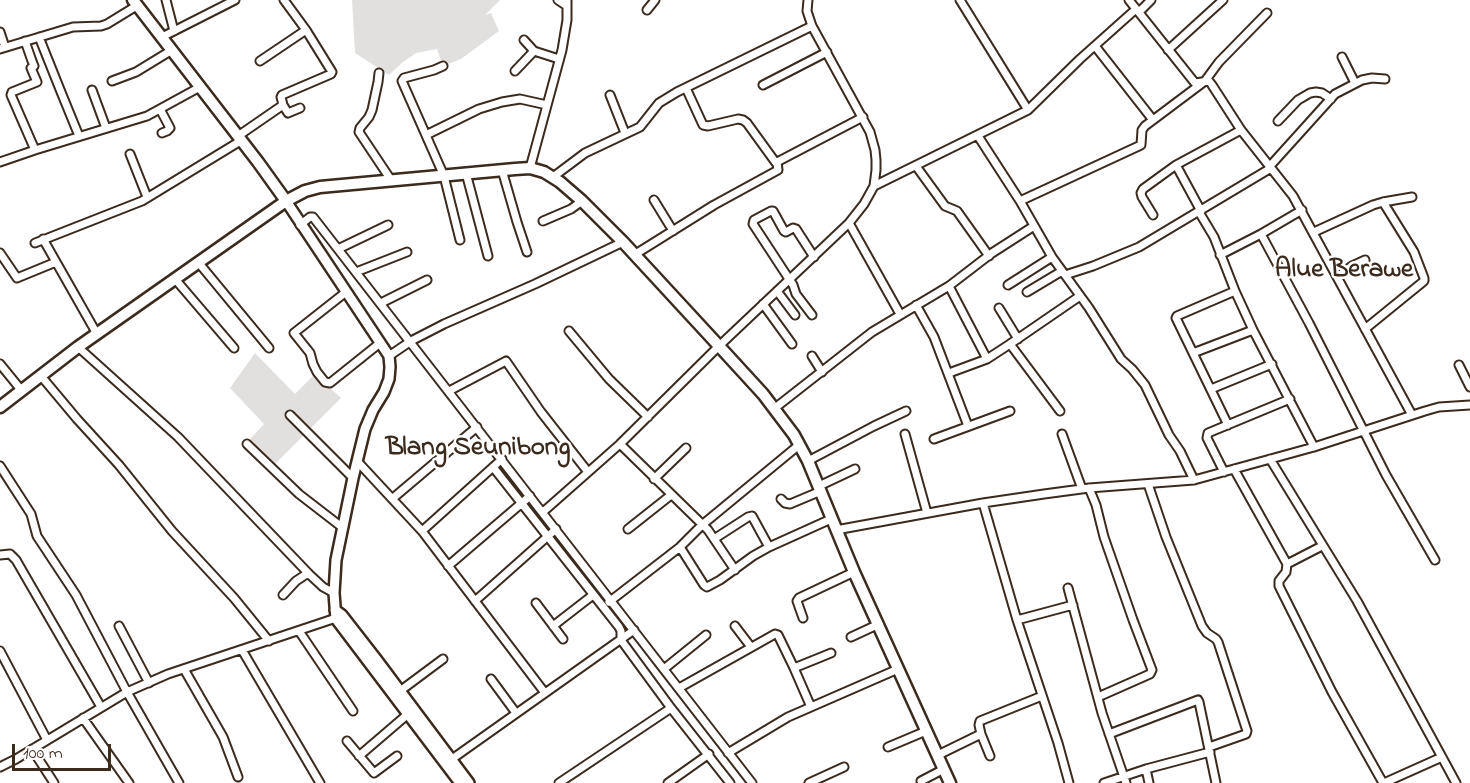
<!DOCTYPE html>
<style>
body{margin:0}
#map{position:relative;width:1470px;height:783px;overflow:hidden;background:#fff;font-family:"Indie Flower",sans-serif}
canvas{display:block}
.scale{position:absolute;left:12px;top:744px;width:99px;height:27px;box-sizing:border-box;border:3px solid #3b2a1e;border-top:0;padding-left:8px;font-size:18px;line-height:21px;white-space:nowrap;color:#3b2a1e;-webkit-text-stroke:4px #fff;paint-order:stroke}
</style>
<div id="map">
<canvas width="1470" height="783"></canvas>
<div class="scale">100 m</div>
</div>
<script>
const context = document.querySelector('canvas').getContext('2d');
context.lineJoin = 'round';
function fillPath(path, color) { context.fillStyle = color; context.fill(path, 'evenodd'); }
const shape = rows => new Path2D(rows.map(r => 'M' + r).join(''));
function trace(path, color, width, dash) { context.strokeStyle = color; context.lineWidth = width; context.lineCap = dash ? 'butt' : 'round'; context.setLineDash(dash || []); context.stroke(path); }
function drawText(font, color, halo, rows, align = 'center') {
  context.font = font + ' "Indie Flower",sans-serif'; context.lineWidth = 5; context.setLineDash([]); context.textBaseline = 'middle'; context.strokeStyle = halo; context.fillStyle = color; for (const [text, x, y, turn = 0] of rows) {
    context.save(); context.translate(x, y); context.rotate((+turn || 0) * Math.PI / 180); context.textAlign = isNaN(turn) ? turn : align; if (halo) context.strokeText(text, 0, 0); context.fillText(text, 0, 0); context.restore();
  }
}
const green = shape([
 [352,0,500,0,485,15,491,13,499,31,461,59,443,66,437,49,416,53,403,62,389,75,355,53],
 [255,353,295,394,315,374,341,398,274,465,250,439,264,424,230,388]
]);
const minor = shape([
 [166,0,174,31],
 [558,0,567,6],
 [960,0,1028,110],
 [1129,0,1191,78,1195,83,1209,81,1212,85,1241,130,1293,196,1412,415],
 [647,10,655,0],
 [1139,12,1151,0],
 [0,32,5,47],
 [39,37,61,92,79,136],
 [162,37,235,0],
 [524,40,534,51,559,59],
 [25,41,32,61,34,66,31,68,37,82,12,92,11,95,35,150],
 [1095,46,1153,120],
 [0,49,73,27,101,26,107,24,138,5],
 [1168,50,1223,0],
 [1342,57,1355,83],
 [260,61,306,30],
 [443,66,434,70,404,78,402,81,444,176,460,240],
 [515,71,534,51],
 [379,73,378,82,372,110,369,117,360,128,359,132,391,180],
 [112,81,136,72,172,50],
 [763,85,827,52],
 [686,88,703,125,708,126,738,119,743,120,747,123,776,163],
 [92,90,106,128],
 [610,95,625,133],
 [283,105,281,97,282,95,331,74,332,72,306,30,284,0],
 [160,109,170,128,167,131,162,133],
 [1278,121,1298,100,1310,93,1316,92,1322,93,1331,99],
 [426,135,479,109,502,102,520,99,547,105],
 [238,136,283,105,288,113,300,108],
 [978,136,1020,201,1052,257,1089,308,1121,359,1132,369,1145,385,1169,435,1180,451,1194,480],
 [130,154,147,197],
 [0,162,35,150,147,116,200,87],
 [1176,165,1201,211],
 [916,166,945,206,957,211,989,256],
 [1270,166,1335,94,1362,80,1372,78,1385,79],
 [530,168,562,50,567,20,567,0],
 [502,170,517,222,527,252],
 [466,173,488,256],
 [553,177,585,153,640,127,659,103,677,92,812,26],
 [874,186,1028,110,1080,59,1136,9],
 [654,200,673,231],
 [1020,201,1141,145,1142,130,1145,126,1205,81,1219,62,1267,13],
 [1199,212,1214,237,1235,291,1253,330,1314,447],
 [1153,215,1142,197,1141,193,1143,189,1176,165,1241,130],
 [543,221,571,209,582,201],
 [849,223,900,314],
 [300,225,310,217,313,217,752,783],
 [1314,232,1373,205,1383,202,1412,197],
 [1261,234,1309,323,1386,475,1435,560],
 [43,239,97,334],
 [35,243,142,201,242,140],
 [338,249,388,225],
 [0,253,17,278,56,262],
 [634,255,714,205,778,170,777,162,863,117],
 [1220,255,1261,234,1302,210],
 [198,262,269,348],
 [356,272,407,252],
 [1065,275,1093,266,1139,247,1271,168],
 [1337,277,1352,266,1365,260],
 [175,279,234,348],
 [1008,285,1052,257],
 [949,286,987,359],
 [777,291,795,315],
 [346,292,294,333,310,353,313,364,317,372,325,382,330,383,380,343],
 [1027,292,1062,271],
 [381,303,427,280],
 [763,304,792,344],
 [916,305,934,337,968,426],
 [999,308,1018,339],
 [812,315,796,294,793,285,753,224,754,220,771,211,773,211,784,231,786,232,793,228,796,229,814,257],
 [1365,329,1424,281,1424,278,1414,252,1383,202],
 [569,331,609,379,648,417],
 [78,347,178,437,309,574,323,587,334,593],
 [1193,353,1253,330],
 [389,356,411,341,444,324,535,284,623,242],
 [812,356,822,372],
 [0,364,22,391],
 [1459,365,1470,387],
 [949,373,987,359,1010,344],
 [41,376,77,419,119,465,172,531,234,598,269,641],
 [1211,389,1272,364],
 [449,391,506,361,541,412,588,472],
 [775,408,872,332,949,286,992,253,1034,226],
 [1060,411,1010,344,1080,296],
 [290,415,353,478],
 [1228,425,1176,318,1177,316,1235,291],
 [905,434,927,513],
 [1062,434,1082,489],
 [934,439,1010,411],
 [247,444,299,494,343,528],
 [620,444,708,530,735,570],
 [1270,459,1357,601,1456,783],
 [357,461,422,531,545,693],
 [808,461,874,426,906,411],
 [0,466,31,514,37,536,76,595,127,692,179,783],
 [493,467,619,627,621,631,621,640,671,708,730,783],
 [1234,469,1287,564,1286,572,1279,581,1279,586,1332,692,1383,783],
 [1224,472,1207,438,1208,433,1290,399],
 [654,479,686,448],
 [1148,484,1166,537,1202,626,1207,633,1216,639,1218,642,1247,731,1246,734,1209,747],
 [819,486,855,469],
 [1089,488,1096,505,1104,537,1133,620,1152,670,1150,674,1098,697],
 [392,499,477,427],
 [781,499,785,503,790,504,821,491],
 [983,503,1017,620,1058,743,1069,783],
 [543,512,620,444,719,346,849,223,864,204,874,186,876,170,876,160,875,150,870,132,812,26,807,11,808,0],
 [628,529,671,495],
 [836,530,983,503,1044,494,1089,488,1194,480,1314,447,1425,411,1439,407,1470,405],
 [422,531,502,459],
 [714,539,748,517,752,516,769,547],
 [680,547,704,585,707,587,720,580,753,556,769,547,831,519],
 [0,555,10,554,16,560,101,707],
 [1287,564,1322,546],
 [448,566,530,496],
 [1068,588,1102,713,1126,783],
 [283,595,296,581,305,575,309,574],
 [475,601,556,529],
 [609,602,680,547,702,525,799,445],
 [536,603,563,639],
 [803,618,797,601,799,598,854,572],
 [1017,620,1073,605],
 [119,626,149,683],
 [553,626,593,595],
 [735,626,751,647],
 [299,631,353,711],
 [851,637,879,624],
 [242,650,320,783],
 [0,651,47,740],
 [794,668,811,707],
 [184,669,223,737,238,777],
 [664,669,706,635],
 [491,679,516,713],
 [679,688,775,634,778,635,794,668,831,653],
 [400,691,443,659],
 [83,718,129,783],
 [981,734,990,756],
 [1109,734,1198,700,1199,702,1216,783],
 [347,741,374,773,397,756],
 [888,747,926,731],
 [32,749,54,783],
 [728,753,788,717,898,669],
 [938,755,981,734,979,725,980,721,1042,696],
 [359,756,408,714],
 [452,759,634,630],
 [0,767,16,759,127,692,168,674,339,617],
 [1146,769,1149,783],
 [921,781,944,769],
 [559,783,671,708],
 [668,783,709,754],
 [809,783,844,767],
 [1104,783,1146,769,1210,752],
 [1384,783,1442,757]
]);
const secondary = shape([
 [286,201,389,356,390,367,389,379,384,392,373,410,365,429,353,478,336,560,334,593,336,619,460,783],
 [335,610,342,615,377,660,469,783]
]);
const trunk = shape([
 [133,0,258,162,286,201],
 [0,407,78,347,286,201,305,191,320,187,515,169,530,168,544,172,560,182,582,201,623,242,719,346,763,394,794,435,808,461,854,572,950,783]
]);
const quarterNames = [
 ["Alue Berawe",1344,272],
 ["Blang Seunibong",478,450]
];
fillPath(green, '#e2e0de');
trace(minor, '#3b2a1e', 11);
trace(secondary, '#3b2a1e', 14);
trace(trunk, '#3b2a1e', 15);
trace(minor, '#fff', 7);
trace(secondary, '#fff', 9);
trace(trunk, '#fff', 10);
drawText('bold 27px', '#3b2a1e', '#fff', quarterNames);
</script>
